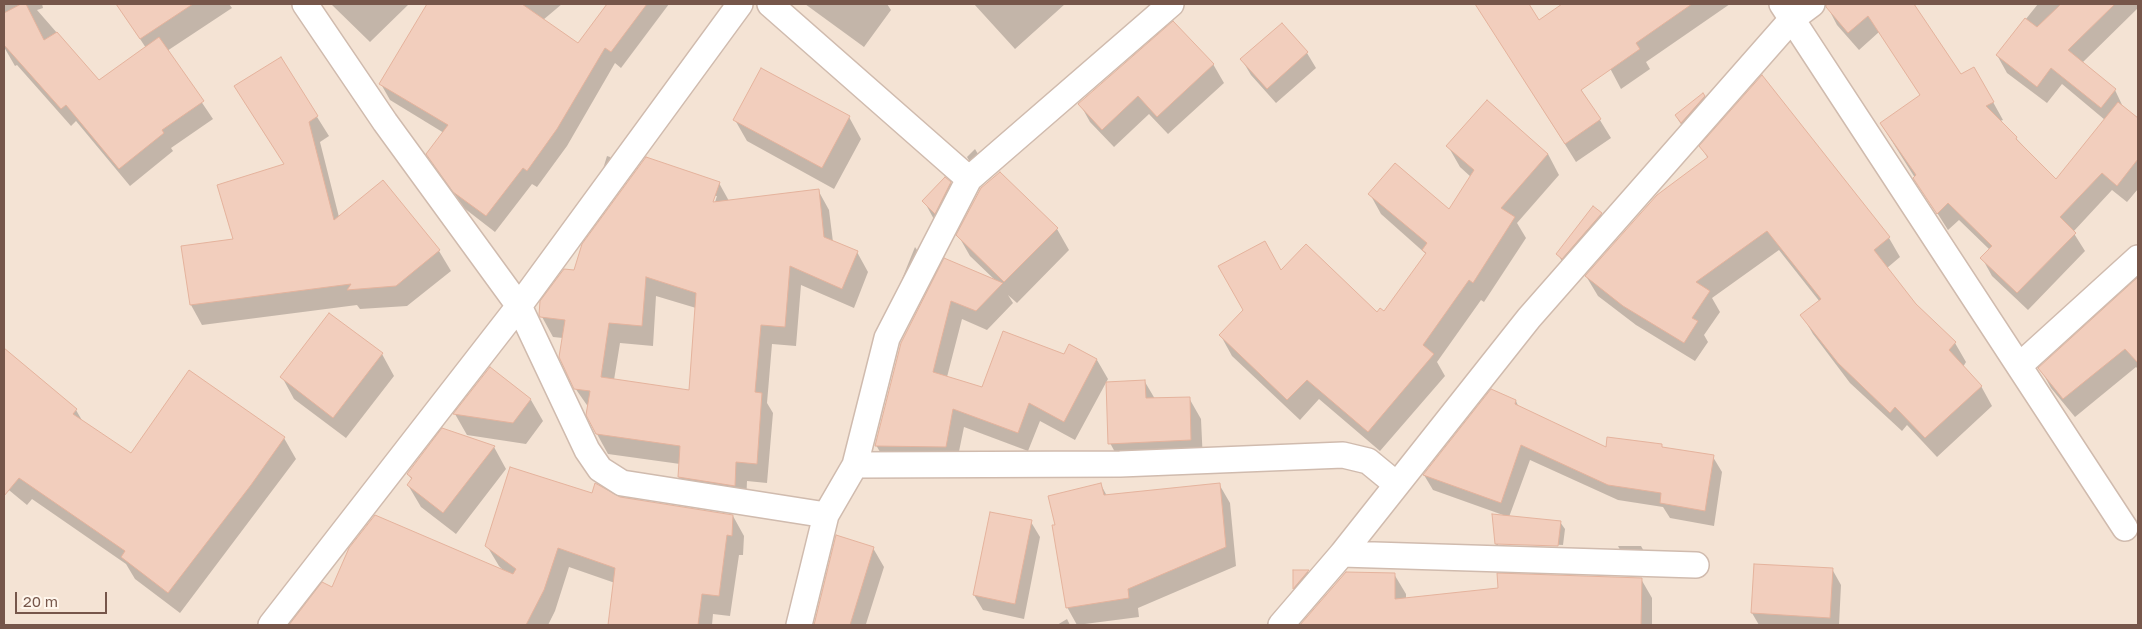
<!DOCTYPE html>
<style>
body{margin:0}
#map{position:relative;width:2142px;height:629px;overflow:hidden;background:#fcf2e5;font-family:"Golos Text",sans-serif}
canvas{display:block}
.frame{position:absolute;inset:0;border:5px solid #76564a;pointer-events:none}
.scale{position:absolute;left:15px;top:592px;width:92px;height:22px;box-sizing:border-box;border:2px solid #76564a;border-top:0;padding-left:6px;font-size:15px;line-height:18px;white-space:nowrap;color:#76564a;-webkit-text-stroke:4px #fff6ec;paint-order:stroke}
</style>
<div id="map">
<canvas width="2142" height="629"></canvas>
<div class="frame"></div>
<div class="scale">20 m</div>
</div>
<script>
const context = document.querySelector('canvas').getContext('2d');
context.lineJoin = 'round';
function fillPath(path, color) { context.fillStyle = color; context.fill(path, 'evenodd'); }
const shape = rows => new Path2D(rows.map(r => 'M' + r).join(''));
function trace(path, color, width, dash) { context.strokeStyle = color; context.lineWidth = width; context.lineCap = dash ? 'butt' : 'round'; context.setLineDash(dash || []); context.stroke(path); }
const residential = shape([
 [4,4,2138,4,2138,625,4,625]
]);
const shadow = shape([
 [4,4,42,4,43,8,37,10,99,81,146,48,117,4,229,4,232,8,167,51,213,119,171,148,173,151,130,186,76,121,71,126,17,65,15,66,4,47],
 [331,4,409,4,370,42],
 [428,4,562,4,543,20,578,44,608,4,669,4,621,68,615,63,567,146,537,187,532,184,495,232,464,208,428,154,444,133,390,100,381,84],
 [805,4,887,4,891,10,864,47],
 [974,4,1065,4,1015,49],
 [1477,4,1528,4,1611,138,1576,162],
 [1576,4,1730,4,1646,62,1650,69,1621,89],
 [1826,4,1917,4,1914,6,1960,76,1974,68,2003,120,2000,121,2056,181,2105,120,2062,84,2047,103,2007,73,1997,55,2038,4,2138,4,2138,8,2082,63,2115,90,2124,109,2138,120,2138,189,2127,202,2112,190,2073,232,2085,251,2028,310,1992,276,1982,258,1990,250,1959,220,1948,230,1881,124,1921,96,1879,32,1859,50,1837,25],
 [1282,25,1307,53,1316,68,1276,103,1251,75,1242,60],
 [280,58,329,136,320,142,339,217,439,251,451,271,407,306,360,309,357,305,202,325,191,305,285,165,247,106],
 [1213,64,1224,83,1168,134,1149,114,1114,147,1090,122,1080,104],
 [1762,77,1889,238,1900,257,1887,268,1915,305,1955,343,1966,362,1963,367,1981,386,1992,406,1937,457,1907,425,1902,431,1850,383,1813,334,1802,315,1820,302,1779,250,1712,298,1720,312,1704,335,1708,342,1695,361,1636,325,1598,296,1586,276,1708,159,1701,146],
 [1704,96,1713,112,1685,131,1676,116],
 [849,117,861,139,834,189,747,141,735,120],
 [1448,146,1548,154,1559,175,1517,223,1526,238,1484,302,1481,300,1437,362,1445,376,1380,451,1319,399,1300,420,1232,356,1221,336,1281,272,1377,314,1384,313,1426,254,1381,214,1370,194,1449,211,1471,177,1460,167],
 [975,149,990,174,980,179,967,157],
 [607,156,610,157,622,179,614,190,603,169],
 [719,183,729,201,818,190,829,210,833,242,857,252,868,272,854,308,801,285,796,346,772,344,767,403,773,413,767,483,747,481,746,505,690,497,679,477,680,464,608,454,597,434,589,408,575,388,563,338,553,337,541,315,575,271],
 [714,196,717,196,713,208,710,207],
 [656,296,696,308,690,391,614,380,620,343,653,346],
 [950,183,963,205,936,223,924,201],
 [1601,214,1614,235,1570,276,1558,254],
 [1057,229,1069,250,1017,303,1008,295,1013,303,987,330,962,319,947,377,983,389,1064,356,1069,346,1097,360,1108,379,1075,440,1040,421,1028,451,964,427,956,466,887,464,876,445,945,260,996,281,970,256,958,235],
 [915,247,926,263,910,293,902,279],
 [2138,279,2138,369,2136,367,2075,417,2051,388,2040,368],
 [4,350,76,410,83,422,131,455,284,438,296,459,180,613,135,579,126,564,32,499,27,505,4,486],
 [382,354,394,376,346,438,294,399,282,377],
 [1145,382,1155,399,1189,398,1201,419,1203,462,1122,465,1110,443],
 [531,400,543,421,526,444,467,435,455,414],
 [1516,401,1519,408,1607,449,1663,448,1713,457,1722,472,1714,526,1670,518,1663,507,1618,500,1530,460,1509,517,1560,522,1565,529,1563,545,1498,543,1498,546,1563,548,1562,554,1500,552,1496,544,1503,515,1433,490,1424,475],
 [494,447,506,469,456,534,421,507,408,485,412,480,408,474],
 [1219,484,1230,503,1236,566,1138,608,1139,617,1077,625,1067,607,1101,485,1107,496],
 [592,495,733,516,744,536,743,555,739,555,730,616,713,614,712,625,610,625,615,583,569,567,555,611,548,625,291,625,323,584,333,589,504,571,499,566,487,546],
 [1031,522,1040,537,1024,619,983,610,974,595],
 [837,537,873,548,884,567,866,624,869,625,814,625],
 [1618,546,1641,546,1650,562,1627,563],
 [1832,569,1841,585,1839,625,1759,625,1752,613],
 [1294,571,1308,572,1320,593,1306,610,1294,589],
 [1346,573,1394,574,1406,594,1406,599,1641,579,1652,598,1652,625,1301,625],
 [1067,619,1070,625,1057,625]
]);
const building = shape([
 [21,4,26,4,44,40,57,32,99,80,159,37,204,101,162,130,164,133,119,169,66,105,61,109,4,45,4,13,21,4],
 [116,4,193,4,140,39,116,4],
 [427,4,522,4,578,43,607,4,647,4,611,52,605,48,557,129,527,171,523,168,486,216,453,192,426,154,448,125,379,84,427,4],
 [1475,4,1529,4,1539,20,1562,4,1692,4,1636,43,1640,49,1581,90,1601,119,1565,144,1475,4],
 [1826,4,1914,4,1961,74,1974,67,1994,102,1986,106,2017,137,2016,139,2056,179,2118,102,2138,118,2138,159,2117,186,2102,173,2060,217,2076,233,2017,293,1980,258,1992,246,1948,203,1937,214,1913,178,1916,175,1880,123,1920,95,1868,16,1848,33,1826,7,1826,4],
 [2061,4,2115,4,2068,50,2116,89,2101,108,2051,68,2037,87,1996,55,2025,18,2037,27,2061,4],
 [1173,21,1214,64,1157,117,1138,96,1102,130,1078,104,1173,21],
 [1282,23,1308,52,1267,89,1240,59,1282,23],
 [281,57,318,116,309,122,334,220,383,180,440,250,396,286,347,290,351,284,190,305,181,246,233,239,217,185,284,164,234,86,281,57],
 [761,68,850,116,822,168,733,120,761,68],
 [1762,75,1890,237,1874,250,1916,304,1956,342,1949,350,1982,386,1925,438,1895,407,1890,413,1838,363,1800,315,1821,299,1767,231,1696,282,1710,291,1692,318,1698,321,1684,343,1623,306,1585,276,1657,195,1708,157,1699,146,1762,75],
 [1703,93,1705,96,1681,123,1675,115,1703,93],
 [1487,100,1548,154,1501,208,1515,217,1473,283,1469,280,1423,345,1434,354,1368,432,1307,380,1287,400,1219,335,1243,310,1218,266,1265,241,1281,270,1306,244,1377,312,1380,308,1384,311,1426,253,1422,250,1427,243,1368,194,1395,163,1449,209,1474,170,1446,146,1487,100],
 [646,157,720,182,713,202,819,189,824,237,858,251,842,289,790,266,785,327,761,325,755,392,762,393,757,464,736,462,735,486,678,477,680,446,596,434,586,415,590,391,574,389,559,357,565,320,540,317,539,315,540,301,564,269,574,270,582,244,646,157],
 [646,277,696,293,689,390,601,377,609,323,642,326,646,277],
 [1000,172,1058,228,1004,282,956,235,981,188,1000,172],
 [945,177,951,182,935,214,922,201,945,177],
 [1593,206,1602,213,1562,259,1556,254,1593,206],
 [944,258,1003,283,976,311,951,301,933,372,982,387,1003,331,1064,354,1069,344,1097,359,1064,422,1029,403,1018,433,953,409,946,447,875,446,901,343,944,258],
 [2138,277,2138,363,2125,349,2063,399,2038,368,2138,277],
 [329,313,383,353,333,418,280,377,329,313],
 [4,348,77,409,73,414,131,453,189,370,285,437,251,485,168,593,121,557,125,551,19,478,4,496,4,348],
 [490,367,531,399,513,423,453,414,490,367],
 [1145,380,1146,398,1190,397,1191,440,1108,444,1106,382,1145,380],
 [1491,389,1516,400,1515,404,1606,447,1607,437,1662,444,1662,447,1714,455,1705,511,1660,503,1661,493,1608,485,1521,445,1501,503,1423,475,1491,389],
 [442,428,495,446,443,513,407,485,412,478,407,474,442,428],
 [510,467,592,493,595,483,620,497,733,515,732,536,727,535,719,596,702,594,698,625,608,625,615,568,558,548,544,590,526,625,289,625,322,582,332,587,349,548,375,515,513,574,516,569,485,546,510,467],
 [1101,483,1104,495,1220,483,1226,547,1128,589,1129,598,1066,608,1052,525,1055,525,1048,496,1101,483],
 [990,512,1032,520,1015,604,973,595,990,512],
 [1492,514,1561,521,1558,546,1495,544,1492,514],
 [836,535,874,547,850,625,814,625,836,535],
 [1754,564,1833,568,1830,618,1751,613,1754,564],
 [1293,570,1309,570,1293,589,1293,570],
 [1346,572,1395,573,1395,599,1498,588,1497,573,1642,578,1641,625,1300,625,1346,572]
]);
const minor = shape([
 [305,4,385,122,519,306,587,450,600,469,622,483,826,515],
 [770,4,969,179],
 [1782,4,2125,528],
 [2019,366,2138,258],
 [855,465,1120,464,1343,455,1368,461,1396,484],
 [1342,554,1696,565],
 [271,625,519,306,740,4],
 [799,625,826,515,855,465,887,338,969,179,1171,4],
 [1281,625,1342,554,1529,318,1792,19,1812,4]
]);
fillPath(residential, '#f4e3d4');
fillPath(shadow, '#0003');
fillPath(building, '#f2cebd');
trace(building, '#e5b39d', 1);
trace(minor, '#d0bbae', 28);
trace(minor, '#fff', 25);
</script>
